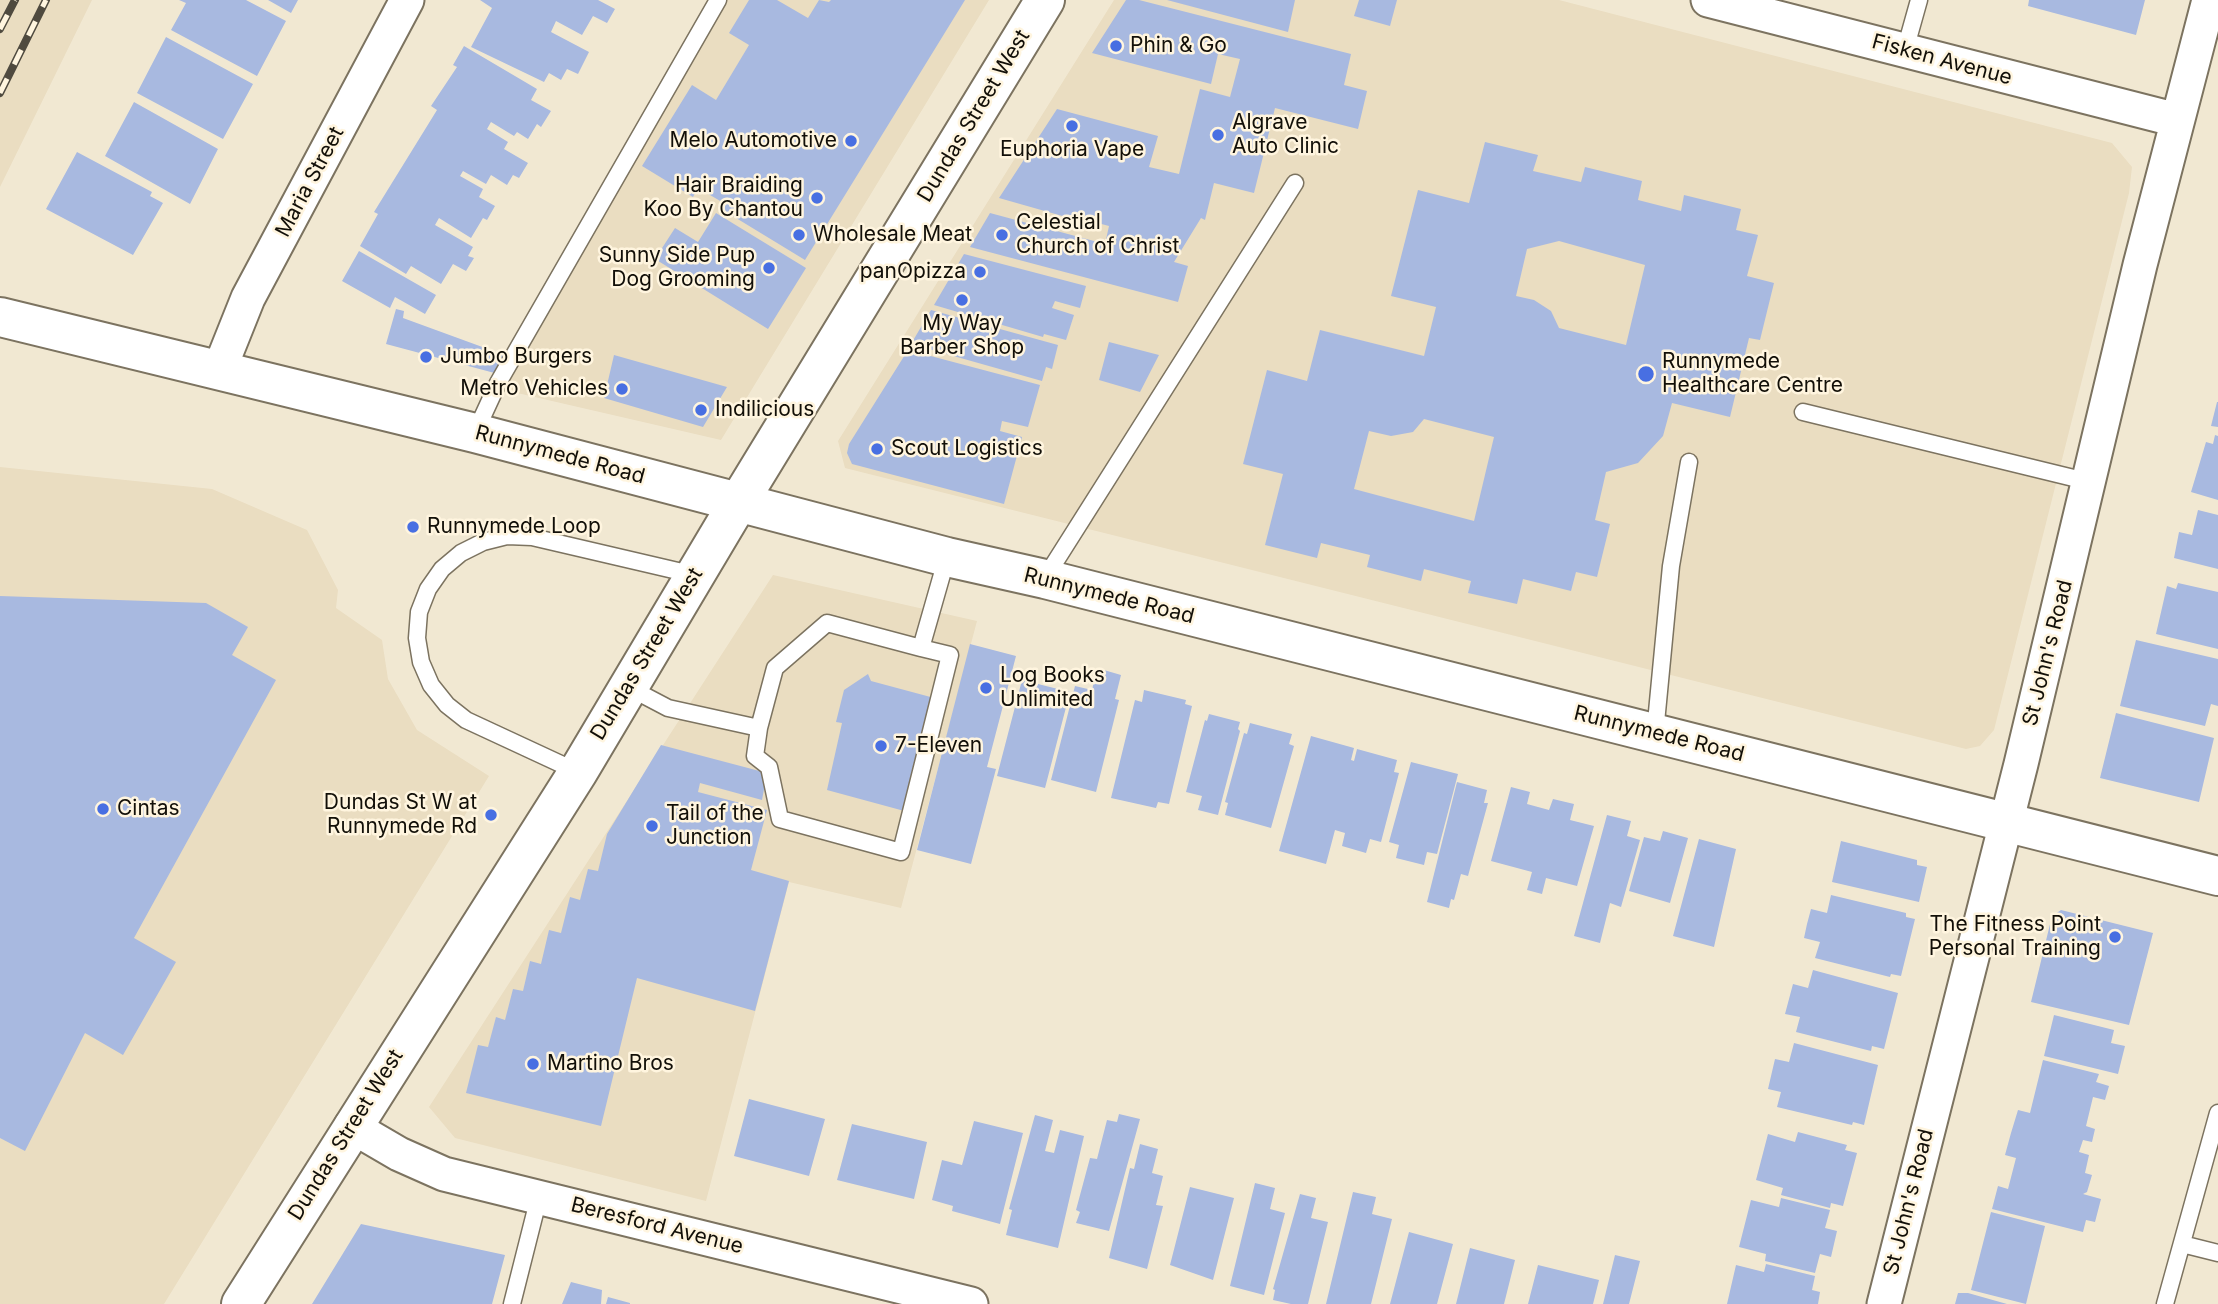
<!DOCTYPE html>
<style>
body{margin:0}
canvas{display:block;background:#f1e8d2}
</style>
<canvas width="2218" height="1304"></canvas>
<script>
const context = document.querySelector('canvas').getContext('2d');
context.lineJoin = 'round';
function fillPath(path, color) { context.fillStyle = color; context.fill(path, 'evenodd'); }
const shape = rows => new Path2D(rows.map(r => 'M' + r).join(''));
function trace(path, color, width, dash) { context.strokeStyle = color; context.lineWidth = width; context.lineCap = dash ? 'butt' : 'round'; context.setLineDash(dash || []); context.stroke(path); }
function drawText(font, color, halo, rows, align = 'center') {
  context.font = font + ' Inter,sans-serif'; context.lineWidth = 5; context.setLineDash([]); context.textBaseline = 'middle'; context.strokeStyle = halo; context.fillStyle = color; for (const [text, x, y, turn = 0] of rows) {
    context.save(); context.translate(x, y); context.rotate((+turn || 0) * Math.PI / 180); context.textAlign = isNaN(turn) ? turn : align; if (halo) context.strokeText(text, 0, 0); context.fillText(text, 0, 0); context.restore();
  }
}
const built = shape([
 [0,0,92,0,0,187],
 [722,0,989,0,721,440,500,389],
 [1114,0,1559,0,2112,143,2132,167,2129,193,1994,730,1980,746,1966,749,845,468,838,441],
 [0,467,212,489,307,530,338,590,336,608,382,640,388,679,417,730,489,776,164,1304,0,1304],
 [773,575,977,621,901,908,789,882,706,1201,455,1138,429,1107]
]);
const building = shape([
 [179,0,246,0,286,21,257,76,171,30,186,3],
 [268,0,298,0,291,13],
 [480,0,598,0,615,9,607,23,593,16,582,35,556,21,551,32,589,52,578,74,567,69,561,80,549,73,544,82,471,47,492,8],
 [749,0,777,0,808,18,819,0,829,2,831,0,965,0,805,260,718,207,722,202,698,188,693,197,642,166,692,85,716,100,749,45,729,33],
 [1126,0,1139,0,1351,54,1344,85,1367,91,1358,129,1275,108,1254,193,1214,183,1205,220,1201,218,1174,262,1188,266,1178,302,970,247,990,213,1105,244,1109,226,1094,222,1094,225,999,198,1057,109,1158,136,1149,167,1179,174,1200,89,1230,97,1240,59,1218,54,1211,84,1092,53],
 [1167,0,1295,0,1288,32],
 [1359,0,1397,0,1390,26,1354,16],
 [2029,0,2145,0,2136,35,2028,6],
 [166,37,253,84,223,139,137,93],
 [464,46,537,89,531,100,551,111,541,127,537,124,528,139,517,132,514,136,491,122,487,129,508,142,504,149,528,163,519,178,513,175,507,185,491,175,486,184,463,171,460,176,483,189,479,197,495,206,487,220,483,218,471,238,439,218,435,225,473,247,468,256,474,258,466,271,453,264,441,284,411,266,406,274,360,246,378,214,374,212,437,110,431,106,457,67,453,65],
 [134,102,218,149,190,204,105,156],
 [1485,142,1538,155,1533,171,1581,182,1585,167,1642,181,1638,200,1681,211,1684,195,1741,209,1736,230,1758,235,1747,276,1774,283,1760,340,1749,338,1730,417,1672,403,1663,436,1638,463,1606,472,1595,520,1610,524,1597,577,1576,572,1571,591,1523,579,1517,604,1468,593,1471,581,1424,569,1421,581,1367,567,1370,555,1321,543,1317,558,1265,545,1283,474,1243,464,1267,370,1307,381,1320,330,1424,356,1436,307,1391,296,1418,190,1469,203],
 [1559,241,1645,265,1626,345,1559,328,1551,311,1534,300,1516,296,1527,249],
 [1424,419,1494,437,1474,521,1354,489,1369,431,1391,436,1413,432],
 [77,152,152,192,150,196,163,203,133,255,46,209],
 [716,213,806,268,768,329,655,259,675,228,698,242],
 [359,251,436,295,425,314,395,297,390,308,342,281],
 [964,254,1086,286,1080,308,1055,301,1052,308,1074,315,1066,340,1044,334,1043,337,934,305],
 [396,309,404,311,403,318,507,356,502,375,386,344],
 [931,310,1058,345,1052,369,1046,367,1042,381,911,344],
 [1109,342,1159,355,1140,392,1099,380],
 [908,350,1040,385,1028,427,1002,421,1000,431,1022,437,1004,504,852,464,847,453,849,444],
 [614,355,727,387,703,427,604,398],
 [2217,402,2218,402,2218,427,2211,426],
 [2215,435,2218,436,2218,500,2191,492,2206,442,2213,444],
 [2198,510,2218,515,2218,569,2174,558,2179,532,2192,535],
 [2178,583,2218,592,2218,649,2156,634,2167,586,2176,589],
 [0,596,206,603,248,627,232,655,276,680,134,938,176,962,123,1055,85,1033,25,1151,0,1138],
 [2136,640,2218,659,2218,706,2211,704,2205,726,2120,706],
 [970,644,1016,656,987,767,996,769,971,864,917,850],
 [1097,668,1121,675,1115,699,1119,700,1096,792,1051,780,1075,686,1092,690],
 [868,674,871,681,938,699,908,812,827,790,842,723,836,722,844,690],
 [1022,680,1070,692,1045,788,997,776],
 [1144,690,1186,700,1185,704,1192,706,1169,804,1158,802,1156,808,1111,798,1135,700,1142,702],
 [2116,713,2214,738,2199,802,2100,778],
 [1209,714,1240,722,1238,729,1240,731,1218,815,1198,810,1202,796,1186,792,1205,720,1207,721],
 [1250,723,1292,734,1289,744,1294,746,1271,828,1225,815,1228,803,1225,802,1244,733,1247,734],
 [1311,736,1354,748,1351,760,1354,761,1357,749,1397,760,1394,772,1399,773,1381,842,1370,839,1366,853,1342,846,1345,833,1335,830,1326,864,1279,851],
 [661,745,767,773,762,800,700,783,698,792,767,810,751,870,789,881,755,1011,637,978,601,1126,466,1093,478,1045,488,1047,496,1017,505,1020,513,989,523,991,530,961,541,964,549,930,561,933,570,897,580,900,588,869,598,871,607,834],
 [1411,762,1458,774,1437,854,1427,852,1424,865,1396,858,1399,845,1389,842],
 [1457,782,1487,790,1484,803,1488,803,1468,876,1461,874,1454,900,1451,899,1449,908,1427,902],
 [1511,787,1530,792,1527,804,1549,810,1553,799,1574,804,1570,820,1594,826,1577,886,1546,878,1542,894,1527,890,1532,872,1491,861],
 [1607,815,1631,821,1627,836,1640,840,1621,907,1610,903,1600,943,1574,936],
 [1663,831,1688,838,1670,903,1629,891,1644,837,1660,841],
 [1699,839,1736,849,1714,947,1673,936],
 [1841,841,1917,860,1917,865,1927,867,1919,902,1832,882],
 [1831,895,1906,913,1906,917,1915,919,1901,976,1891,974,1890,977,1815,958,1820,942,1804,938,1807,924,1811,909,1827,913],
 [2061,910,2153,933,2129,1025,2031,1002,2052,916],
 [1813,970,1898,993,1884,1049,1872,1046,1871,1051,1796,1032,1800,1017,1785,1014,1793,984,1808,988],
 [2054,1015,2114,1030,2111,1043,2125,1046,2118,1074,2044,1056],
 [1794,1043,1878,1065,1864,1125,1853,1122,1852,1125,1777,1107,1781,1092,1768,1089,1775,1059,1789,1062],
 [2043,1060,2099,1074,2096,1082,2109,1086,2105,1100,2093,1097,2086,1126,2095,1129,2092,1142,2083,1140,2079,1152,2089,1155,2085,1173,2092,1175,2087,1192,2083,1194,2101,1199,2095,1222,2086,1220,2083,1232,1992,1209,1998,1186,2008,1189,2016,1158,2005,1155,2011,1133,2018,1110,2030,1113],
 [749,1099,825,1119,809,1176,734,1156],
 [1119,1114,1140,1119,1109,1231,1076,1223,1080,1212,1076,1210,1090,1158,1097,1159,1107,1120,1117,1122],
 [1035,1115,1053,1120,1045,1151,1054,1153,1060,1130,1084,1136,1058,1248,1006,1235,1012,1210,1009,1209],
 [974,1121,1023,1133,1000,1224,952,1211,953,1206,932,1200,942,1160,962,1165],
 [852,1124,927,1142,914,1199,837,1180],
 [1798,1132,1847,1145,1845,1150,1857,1153,1843,1206,1831,1203,1830,1208,1781,1195,1783,1188,1756,1180,1768,1134,1795,1142],
 [1140,1144,1158,1149,1152,1173,1163,1176,1156,1205,1163,1206,1147,1269,1109,1258,1130,1168,1134,1169],
 [1255,1183,1275,1188,1270,1209,1285,1213,1264,1295,1230,1286],
 [1190,1187,1234,1198,1213,1280,1170,1265],
 [1353,1192,1376,1197,1372,1214,1392,1219,1371,1304,1326,1304],
 [1300,1194,1316,1198,1311,1218,1328,1222,1308,1304,1291,1304,1273,1300,1275,1290,1273,1289],
 [1781,1198,1830,1210,1825,1228,1837,1231,1831,1257,1820,1254,1815,1273,1765,1261,1766,1254,1739,1247,1751,1200,1779,1207],
 [1991,1212,2045,1226,2026,1304,1971,1290],
 [361,1224,505,1255,492,1304,312,1304],
 [1409,1232,1453,1244,1437,1304,1390,1304],
 [1470,1248,1515,1260,1504,1304,1456,1304],
 [1615,1255,1640,1261,1629,1304,1603,1304],
 [1766,1264,1815,1276,1812,1290,1820,1292,1818,1304,1727,1304,1736,1265,1764,1272],
 [1538,1265,1599,1280,1593,1304,1528,1304],
 [571,1282,602,1290,601,1304,562,1304],
 [1958,1293,1968,1293,2007,1304,1955,1304],
 [608,1297,630,1303,630,1304,606,1304]
]);
const service = shape([
 [1905,50,1919,0],
 [1803,412,2090,482],
 [475,433,498,383,718,0],
 [1045,578,1295,183],
 [628,687,668,708,759,728,775,668,827,623,921,648,947,557],
 [759,728,755,756,769,767,780,819,901,852,950,655,921,648],
 [1655,733,1671,566,1689,462],
 [578,772,466,720,447,705,431,685,421,662,417,638,419,612,428,589,442,569,461,553,483,542,507,536,532,537,695,575],
 [2182,1244,2218,1253],
 [512,1304,539,1197],
 [2165,1304,2218,1113]
]);
const minor = shape([
 [1708,0,2177,120],
 [220,368,248,298,407,0],
 [351,1126,399,1154,444,1174,971,1304],
 [1884,1304,2021,764,2140,265,2209,0]
]);
const tertiary = shape([
 [0,317,475,433,947,557,1045,579,2218,876]
]);
const secondary = shape([
 [241,1304,578,772,738,503,1045,0]
]);
const rail = shape([
 [0,29,15,0],
 [0,93,46,0]
]);
const markers = [
 [1116,46,7,"#486fe2"],
 [1072,126,7,"#486fe2"],
 [1218,135,7,"#486fe2"],
 [851,141,7,"#486fe2"],
 [817,198,7,"#486fe2"],
 [799,235,7,"#486fe2"],
 [1002,235,7,"#486fe2"],
 [769,268,7,"#486fe2"],
 [980,272,7,"#486fe2"],
 [962,300,7,"#486fe2"],
 [426,357,7,"#486fe2"],
 [1646,374,9,"#486fe2"],
 [622,389,7,"#486fe2"],
 [701,410,7,"#486fe2"],
 [877,449,7,"#486fe2"],
 [413,527,7,"#486fe2"],
 [986,688,7,"#486fe2"],
 [881,746,7,"#486fe2"],
 [103,809,7,"#486fe2"],
 [491,815,7,"#486fe2"],
 [652,826,7,"#486fe2"],
 [2115,937,7,"#486fe2"],
 [533,1064,7,"#486fe2"]
];
const poiNames = [
 ["Phin & Go",1130,46],
 ["Algrave",1232,123],
 ["Auto Clinic",1232,147],
 ["Melo Automotive",837,141,"right"],
 ["Euphoria Vape",1072,150,"center"],
 ["Hair Braiding",803,186,"right"],
 ["Koo By Chantou",803,210,"right"],
 ["Celestial",1016,223],
 ["Church of Christ",1016,247],
 ["Wholesale Meat",813,235],
 ["Sunny Side Pup",755,256,"right"],
 ["Dog Grooming",755,280,"right"],
 ["panOpizza",966,272,"right"],
 ["My Way",962,324,"center"],
 ["Barber Shop",962,348,"center"],
 ["Jumbo Burgers",440,357],
 ["Runnymede",1662,362],
 ["Healthcare Centre",1662,386],
 ["Metro Vehicles",608,389,"right"],
 ["Indilicious",715,410],
 ["Scout Logistics",891,449],
 ["Runnymede Loop",427,527],
 ["Log Books",1000,676],
 ["Unlimited",1000,700],
 ["7-Eleven",895,746],
 ["Dundas St W at",477,803,"right"],
 ["Runnymede Rd",477,827,"right"],
 ["Cintas",117,809],
 ["Tail of the",666,814],
 ["Junction",666,838],
 ["The Fitness Point",2101,925,"right"],
 ["Personal Training",2101,949,"right"],
 ["Martino Bros",547,1064]
];
const streetNames = [
 ["Fisken Avenue",1942,60,15],
 ["Dundas Street West",974,116,-59],
 ["Maria Street",310,182,-62],
 ["Runnymede Road",560,455,15],
 ["Runnymede Road",1109,596,14],
 ["St John's Road",2048,653,-76],
 ["Dundas Street West",647,654,-59],
 ["Runnymede Road",1659,734,14],
 ["Dundas Street West",346,1135,-58],
 ["St John's Road",1909,1202,-76],
 ["Beresford Avenue",657,1226,14]
];
fillPath(built, '#eaddc1');
fillPath(building, '#a8b9e0');
trace(service, '#7c7360', 19);
trace(minor, '#7c7360', 37);
trace(tertiary, '#7c7360', 42);
trace(secondary, '#7c7360', 42);
trace(service, '#fff', 16);
trace(minor, '#fff', 33);
trace(tertiary, '#fff', 38);
trace(secondary, '#fff', 38);
trace(rail, '#4f4a3f', 8);
trace(rail, '#fff5df', 5, [16]);
for (const [x, y, r, color] of markers) { const dot = new Path2D(); dot.arc(x, y, r, 0, 2 * Math.PI); context.fillStyle = color; context.fill(dot); trace(dot, '#fff5df', 2.5); }
drawText('21px', '#120f08', '#fff5df', poiNames, 'left');
drawText('21px', '#120f08', '#fff5df', streetNames);
</script>
